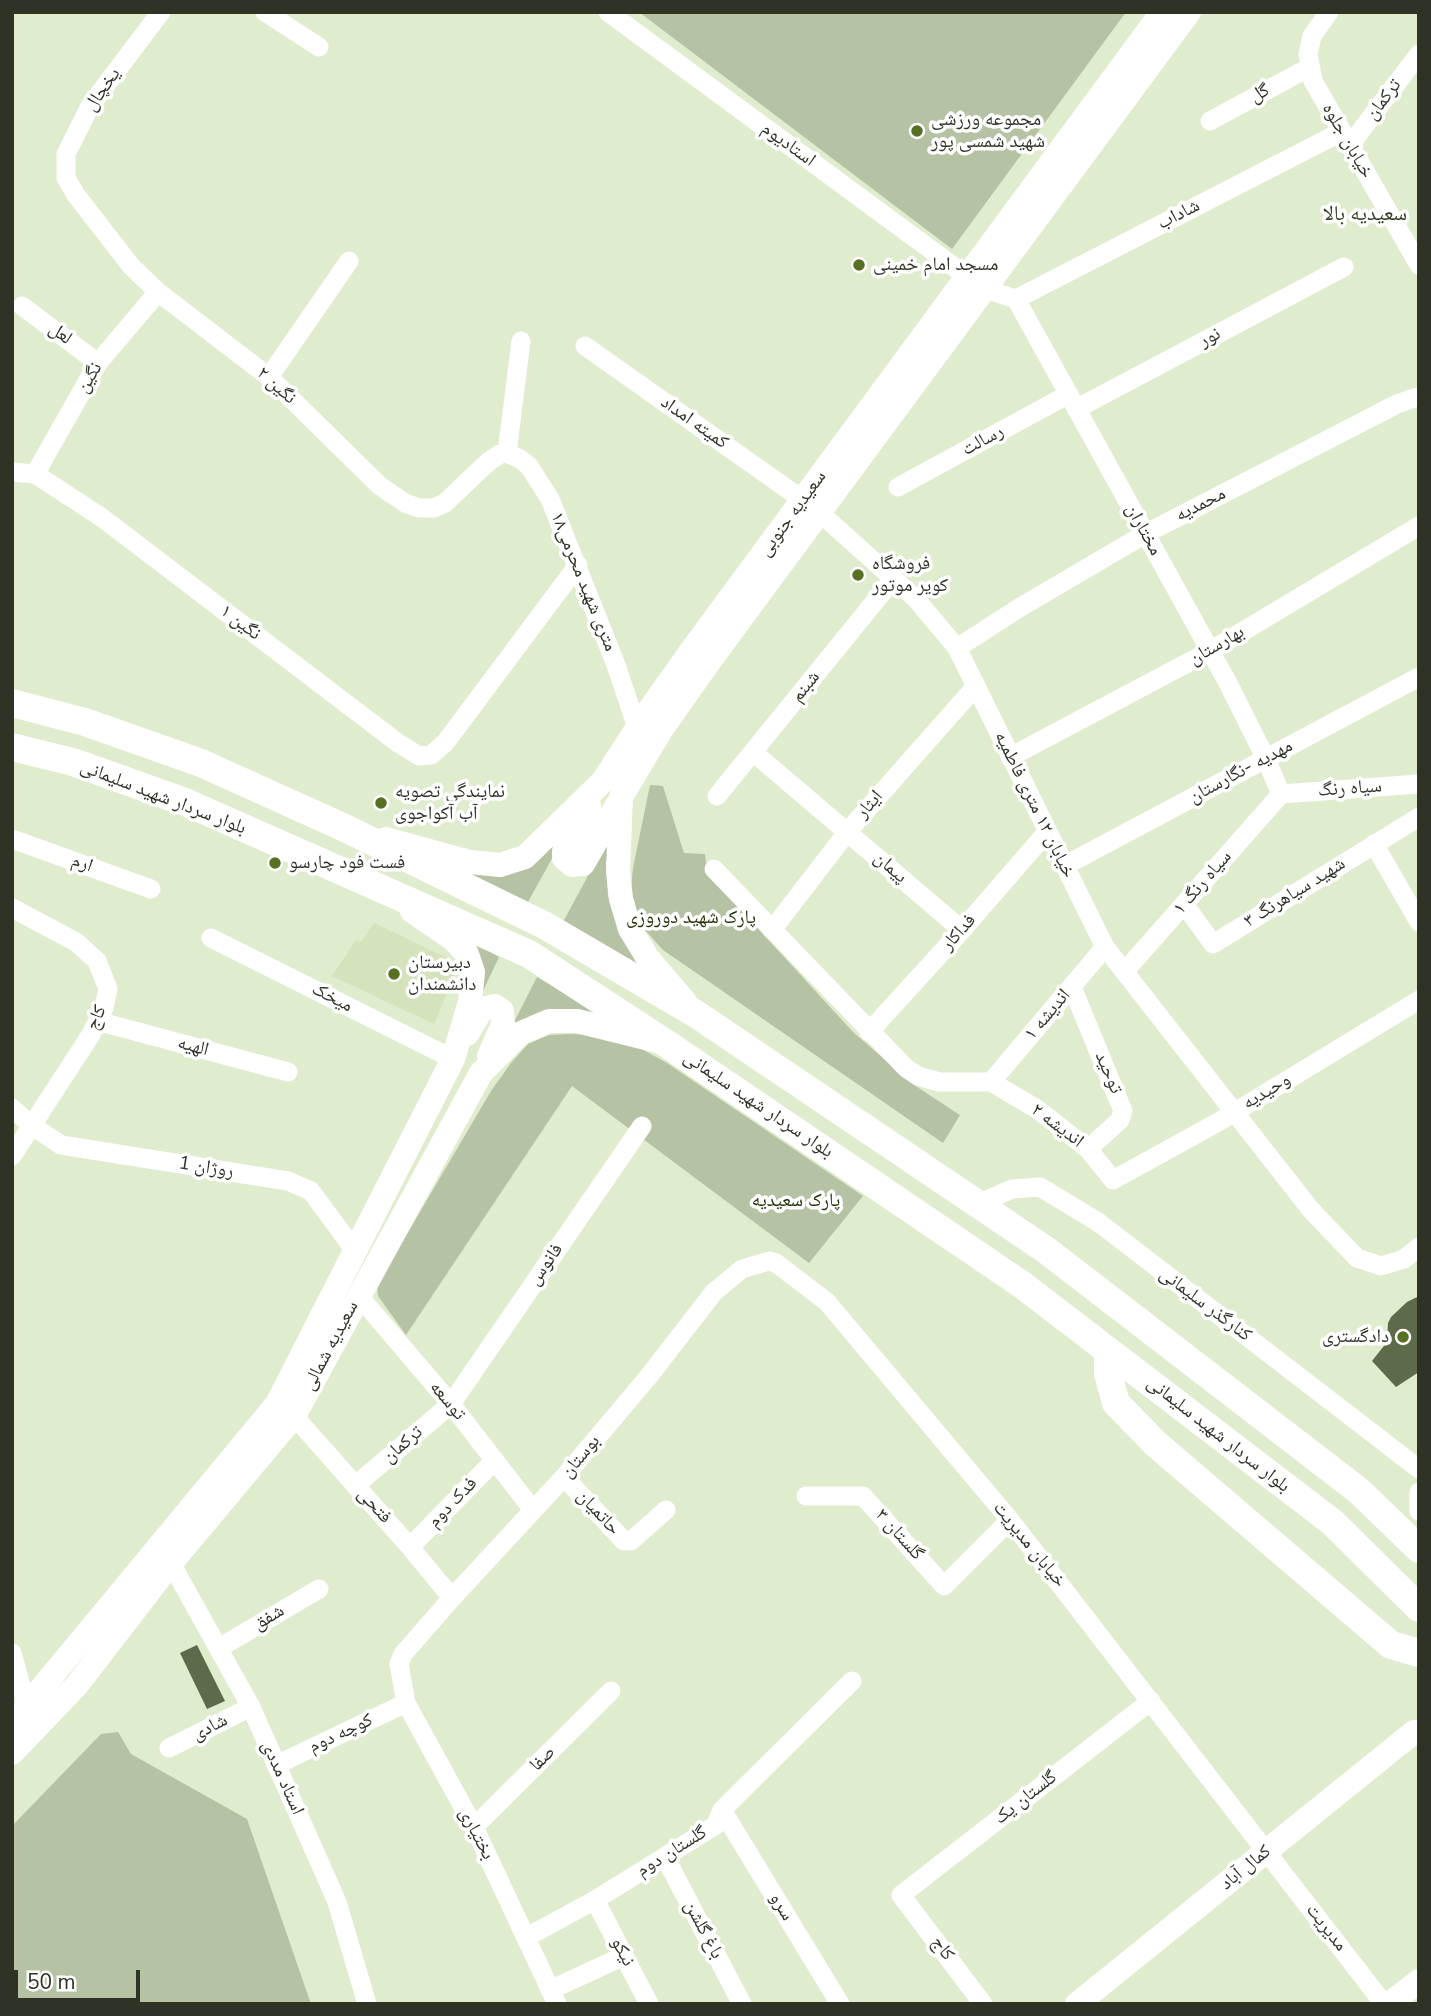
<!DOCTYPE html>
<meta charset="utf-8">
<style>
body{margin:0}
#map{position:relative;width:1431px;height:2016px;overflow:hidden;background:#dfeccd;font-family:"Nunito Sans",sans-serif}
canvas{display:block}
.frame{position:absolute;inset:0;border:14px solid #2e3326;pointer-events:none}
.scale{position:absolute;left:14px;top:1970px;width:126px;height:32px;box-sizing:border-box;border:4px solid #2e3326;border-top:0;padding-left:9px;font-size:21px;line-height:24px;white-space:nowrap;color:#2e3326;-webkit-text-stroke:5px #fff;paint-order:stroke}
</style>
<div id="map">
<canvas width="1431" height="2016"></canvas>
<div class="frame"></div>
<div class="scale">50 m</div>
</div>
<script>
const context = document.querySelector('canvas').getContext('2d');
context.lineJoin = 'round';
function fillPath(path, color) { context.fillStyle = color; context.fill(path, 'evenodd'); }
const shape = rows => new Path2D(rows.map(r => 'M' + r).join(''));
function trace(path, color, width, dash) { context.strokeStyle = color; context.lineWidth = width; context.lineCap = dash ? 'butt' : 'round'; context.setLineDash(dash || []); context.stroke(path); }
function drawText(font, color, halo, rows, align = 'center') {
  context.font = font + ' "Nunito Sans","Noto Naskh Arabic",sans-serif'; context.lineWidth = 7; context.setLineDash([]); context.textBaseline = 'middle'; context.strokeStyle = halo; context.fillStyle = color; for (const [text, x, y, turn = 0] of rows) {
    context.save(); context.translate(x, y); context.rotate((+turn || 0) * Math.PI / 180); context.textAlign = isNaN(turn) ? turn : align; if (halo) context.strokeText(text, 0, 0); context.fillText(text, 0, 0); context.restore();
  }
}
const built = shape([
 [374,923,453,961,456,971,434,1024,332,976,356,940,361,942]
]);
const green = shape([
 [639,12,1126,12,952,249],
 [650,785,663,786,684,853,705,854,707,873,853,1032,914,1085,960,1115,943,1143,663,950,644,929,636,910,631,889,633,868],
 [572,822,528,902,459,869,481,873],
 [610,835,606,865,608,896,614,915,648,971,563,922],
 [460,935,499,957,476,1006],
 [537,977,609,1020,510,1030],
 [570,1034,594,1035,638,1047,667,1063,863,1196,809,1263,572,1086,406,1335,378,1296,377,1285,491,1091,511,1063,528,1044,549,1035],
 [118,1732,131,1754,247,1819,311,2004,12,2004,12,1826,101,1734]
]);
const building = shape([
 [1419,1296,1419,1372,1396,1387,1372,1361,1387,1342,1388,1323,1391,1317,1407,1302],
 [197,1645,225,1701,207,1709,180,1653]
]);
const minor = shape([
 [161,12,90,106,66,154,66,178,76,195,131,266,158,292,269,377,380,486,405,503,419,508,434,508,445,503,488,462,500,454,507,453],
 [265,12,319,47],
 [608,12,968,277],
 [1329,12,1312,36,1308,54,1313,81,1419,265],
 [1210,121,1310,67],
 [1350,145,1419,54],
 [984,289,1016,299,1228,683,1266,759,1281,794],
 [1016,299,1341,132],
 [22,306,98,363],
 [585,346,803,500],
 [269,377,349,261],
 [1076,409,1344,267],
 [507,453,520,459,529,466,550,499,616,665,637,728],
 [507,453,521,341],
 [12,472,35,474,101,517,398,743,419,756,431,755,445,743,578,565],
 [35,474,98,363,158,292],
 [898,487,1069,394],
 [819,512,916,599,957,648,1105,947,1311,1210,1357,1258,1381,1266,1404,1259,1419,1247],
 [957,648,1019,608,1145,534,1397,404,1417,397],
 [753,752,962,930],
 [1010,757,1210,651,1419,526],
 [1281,794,1419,784],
 [717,796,894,578],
 [12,839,151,889],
 [1374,844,1419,922],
 [1064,866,1419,677],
 [714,869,906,1068,918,1076,939,1082,991,1082,1037,1109,1088,1149,1113,1180,1220,1121,1419,1000],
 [1184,904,1213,944,1419,817],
 [12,908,76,942,97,961,108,989,104,1008,90,1036,12,1156],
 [772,930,848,831,976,686],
 [211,938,453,1059],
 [1125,971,1281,794],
 [1072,987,1123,1111,1120,1120,1088,1149],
 [97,1021,288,1072],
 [869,1032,962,930,1047,832],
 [991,1082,1105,947],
 [12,1108,31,1125,61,1145,288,1181,311,1191,355,1251],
 [978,1204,1012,1189,1040,1187,1098,1222,1419,1469],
 [358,1295,451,1404,533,1510],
 [294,1416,410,1547,452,1598],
 [564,1477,624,1541,631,1541,666,1510],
 [356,1485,451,1404,642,1126],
 [1419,1492,1419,1511],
 [806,1496,863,1496,944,1586,1010,1520],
 [410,1547,495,1460],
 [171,1563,251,1707,337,1902,367,2004],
 [219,1648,319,1589],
 [12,1653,27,1708],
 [169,1748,251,1707],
 [276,1765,406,1703],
 [722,1810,840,2004],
 [474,1827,611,1691],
 [665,1857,742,2004],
 [595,1900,649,2004],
 [527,1937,595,1900,716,1825,722,1810,852,1681],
 [550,1990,624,1956],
 [557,2004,474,1827,406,1703,399,1664,403,1654,452,1598,564,1477,649,1376,714,1292,742,1269,769,1261,776,1263,827,1302,1010,1520,1384,2004],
 [983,2004,901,1895,1151,1701]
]);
const major = shape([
 [589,806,564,851,564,858,572,865,583,864,617,805],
 [386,839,470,862,500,865,525,857,603,781,645,716,694,647,1162,12],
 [686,1003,647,957,630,929,621,899,618,871,621,797,661,730,711,659,1189,12],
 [467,1034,482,1009,495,1006,502,1011,503,1024,489,1056],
 [12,1724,277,1404,453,1059,470,1002,473,972,467,954,453,939,412,911],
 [12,1753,77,1685,171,1563,294,1416,481,1073,521,1033,549,1021,577,1021,658,1041],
 [1077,2004,1414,1732],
 [1389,2004,1419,1981]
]);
const highway = shape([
 [12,703,85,722,201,763,345,828,544,925,696,1014,1046,1250,1359,1491,1419,1549],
 [12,747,73,762,185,802,529,954,667,1044,1021,1284,1332,1522,1419,1608],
 [1108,1351,1108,1374,1116,1403,1156,1444,1391,1645,1419,1653]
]);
const markers = [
 [917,131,7,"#587022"],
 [859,265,7,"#587022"],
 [858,575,7,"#587022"],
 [381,803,7,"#587022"],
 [275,863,7,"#587022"],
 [394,974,7,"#587022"],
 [1403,1337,7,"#587022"]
];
const streetNames = [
 ["یخچال",103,90,-55],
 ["گل",1260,94,-28],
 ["ترکمان",1384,100,-53],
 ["خیابان جلوه",1347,141,60],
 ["استادیوم",788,145,36],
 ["شاداب",1179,215,-27],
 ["لعل",60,334,37],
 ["نور",1210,338,-28],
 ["نگین",90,378,-59],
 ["نگین ۲",276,386,42],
 ["کمیته امداد",694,423,35],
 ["رسالت",983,441,-28],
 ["محمدیه",1201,505,-27],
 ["سعیدیه جنوبی",793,514,-54],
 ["مختاران",1143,530,61],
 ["۱۸متری شهید محرمی",583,582,68],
 ["نگین ۱",240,623,37],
 ["بهارستان",1217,646,-30],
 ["شبنم",806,687,-51],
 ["مهدیه -نگارستان",1241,772,-28],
 ["سیاه رنگ",1350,789,-4],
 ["بلوار سردار شهید سلیمانی",163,798,21],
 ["ایثار",870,805,-49],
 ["خیابان ۱۲ متری فاطمیه",1034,805,64],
 ["ارم",82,864,20],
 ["پیمان",890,868,41],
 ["سیاه رنگ ۱",1203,883,-49],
 ["شهید سیاهرنگ ۳",1295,893,-32],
 ["فداکار",959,933,-48],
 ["میخک",332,998,27],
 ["اندیشه ۱",1048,1015,-50],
 ["کاج",97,1018,-66],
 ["الهیه",193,1047,15],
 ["توحید",1108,1073,67],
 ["وحیدیه",1267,1092,-31],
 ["بلوار سردار شهید سلیمانی",758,1105,34],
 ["اندیشه ۲",1057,1126,37],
 ["روژان 1",206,1168,9],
 ["فانوس",546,1265,-55],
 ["کنارگذر سلیمانی",1205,1305,37],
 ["سعیدیه شمالی",331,1346,-62],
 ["توسعه",447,1401,50],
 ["بلوار سردار شهید سلیمانی",1218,1435,38],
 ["ترکمان",403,1445,-41],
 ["بوستان",581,1457,-50],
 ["فدک دوم",453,1503,-46],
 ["فتحی",374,1506,48],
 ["حاتمیان",598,1513,47],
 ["گلستان ۳",899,1535,48],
 ["خیابان مدیریت",1029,1545,51],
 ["شفق",269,1618,-31],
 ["شادی",210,1728,-27],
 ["کوچه دوم",341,1734,-25],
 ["صفا",543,1759,-45],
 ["استاد مددی",282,1778,66],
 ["گلستان یک",1026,1798,-38],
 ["بختیاری",476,1834,63],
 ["گلستان دوم",672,1852,-32],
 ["کمال آباد",1246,1868,-39],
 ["سرو",781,1907,59],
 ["مدیریت",1326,1928,52],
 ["باغ گلشن",703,1930,62],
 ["کاج",942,1949,53],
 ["نیکو",622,1952,62]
];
const poiNames = [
 ["مجموعه ورزشی",931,120],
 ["شهید شمسی پور",931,142],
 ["مسجد امام خمینی",873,265],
 ["فروشگاه",872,564],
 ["کویر موتور",872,586],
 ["نمایندگی تصویه",395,792],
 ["آب آکواجوی",395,814],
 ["فست فود چارسو",289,863],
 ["دبیرستان",408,963],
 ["دانشمندان",408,985],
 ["دادگستری",1389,1337,"right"]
];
const parkNames = [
 ["پارک شهید دوروزی",691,918],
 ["پارک سعیدیه",796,1201]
];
const neighbourhoodNames = [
 ["سعيدیه بالا",1365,215]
];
fillPath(built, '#d4e3bc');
fillPath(green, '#b5c2a3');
fillPath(building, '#5e6b4a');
trace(minor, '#fff', 19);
trace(major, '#fff', 24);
trace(highway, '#fff', 28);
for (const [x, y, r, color] of markers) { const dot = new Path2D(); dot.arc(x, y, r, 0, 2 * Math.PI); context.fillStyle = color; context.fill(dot); trace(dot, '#fff', 2.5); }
drawText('19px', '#2e3326', '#fff', streetNames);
drawText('19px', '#2e3326', '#fff', poiNames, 'left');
drawText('19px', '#253107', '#fff', parkNames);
drawText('21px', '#323c22', '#fff', neighbourhoodNames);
</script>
